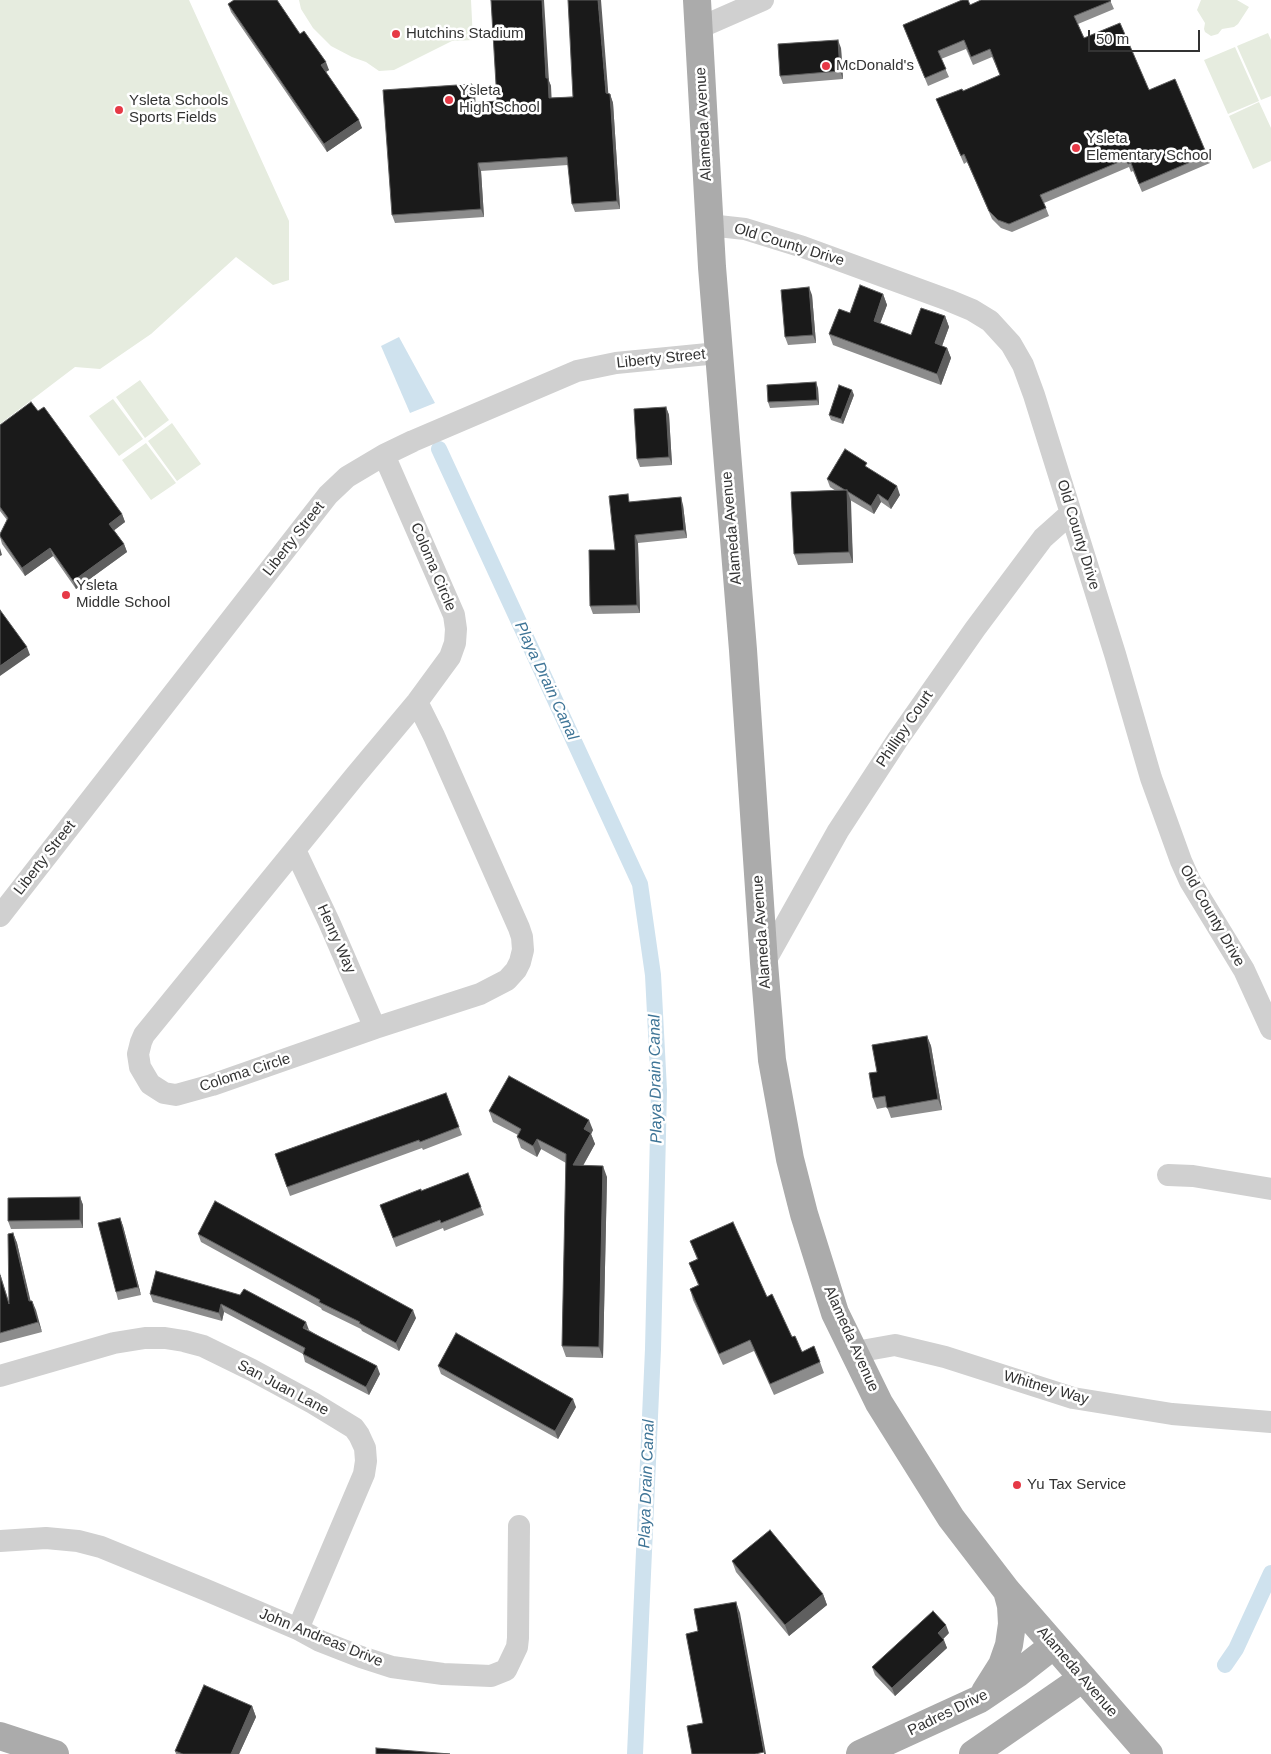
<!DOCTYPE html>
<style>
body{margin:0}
#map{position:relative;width:1271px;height:1754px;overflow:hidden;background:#fff;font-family:Helvetica,sans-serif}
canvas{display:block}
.scale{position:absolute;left:1088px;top:30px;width:112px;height:22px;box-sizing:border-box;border:2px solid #333;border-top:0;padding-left:6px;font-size:15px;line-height:18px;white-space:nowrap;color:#333;-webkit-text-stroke:4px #fff;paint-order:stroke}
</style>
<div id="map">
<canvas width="1271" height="1754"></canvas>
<div class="scale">50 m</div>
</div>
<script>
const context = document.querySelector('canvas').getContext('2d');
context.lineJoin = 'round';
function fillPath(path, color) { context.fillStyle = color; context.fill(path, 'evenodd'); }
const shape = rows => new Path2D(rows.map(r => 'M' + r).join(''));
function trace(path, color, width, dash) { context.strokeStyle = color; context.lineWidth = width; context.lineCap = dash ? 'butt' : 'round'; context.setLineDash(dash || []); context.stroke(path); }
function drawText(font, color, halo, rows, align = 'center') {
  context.font = font + ' Helvetica,sans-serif'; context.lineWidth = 5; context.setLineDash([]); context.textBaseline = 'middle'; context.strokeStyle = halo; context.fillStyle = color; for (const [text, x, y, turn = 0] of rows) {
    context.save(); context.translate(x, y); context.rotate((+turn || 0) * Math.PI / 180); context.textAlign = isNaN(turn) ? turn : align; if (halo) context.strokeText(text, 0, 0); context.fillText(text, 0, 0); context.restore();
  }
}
const green = shape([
 [0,0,189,0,289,221,289,280,273,285,236,257,151,334,100,369,75,367,0,424],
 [299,0,471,0,473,40,452,41,394,70,379,71,366,62,352,57,331,46,313,28,301,9],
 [1201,0,1237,0,1249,7,1238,24,1234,27,1222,29,1218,34,1211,36,1205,32,1204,29,1205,23,1197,10],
 [1268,33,1271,40,1271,96,1261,100,1237,46],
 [1235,47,1259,101,1228,114,1204,60],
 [1259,102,1271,128,1271,161,1253,169,1229,116],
 [140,380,169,420,145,438,116,397],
 [113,399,143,439,119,456,89,416],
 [172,423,201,464,177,481,148,441],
 [146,443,176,483,151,500,122,460]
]);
const water = shape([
 [399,337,435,403,410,413,381,346]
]);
const canal = shape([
 [439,449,640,884,653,975,659,1090,653,1349,635,1754],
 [1225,1665,1236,1649,1271,1573]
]);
const minor = shape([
 [699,28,763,0],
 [709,225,745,229,803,247,948,300,972,310,990,321,1011,344,1023,365,1034,395,1115,654,1151,778,1181,861,1190,881,1244,970,1271,1029],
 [384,455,454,615,456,629,455,643,450,657,417,702,355,776,144,1035,141,1042,138,1054,140,1067,150,1084,164,1093,176,1095,212,1085,375,1028,480,994,507,980,516,970,520,962,523,950,522,937,519,928,434,736,417,702],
 [295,850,329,922,375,1028],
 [0,916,328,495,347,477,384,455,413,441,577,371,616,363,718,353],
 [764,963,838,831,898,739,975,629,1043,538,1071,513],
 [1168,1175,1193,1176,1271,1189],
 [856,1355,867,1350,895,1345,945,1357,1073,1398,1172,1414,1271,1422],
 [0,1376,114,1343,145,1338,165,1338,184,1341,203,1346,252,1370,313,1403,354,1428,359,1435,365,1448,366,1461,364,1474,298,1629],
 [0,1541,46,1538,78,1541,101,1547,206,1590,298,1629,320,1641,361,1657,392,1667,443,1674,491,1676,506,1670,517,1647,518,1638,519,1526]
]);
const major = shape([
 [697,0,712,267,743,650,764,963,772,1060,790,1159,804,1214,835,1313,879,1403,951,1518,1007,1591,1149,1754],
 [985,1692,1002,1665,1009,1645,1012,1624,1011,1606,1007,1591],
 [0,1736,55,1754],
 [860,1754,980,1699,1017,1674,1054,1645],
 [973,1754,1083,1678]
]);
const wall = shape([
 [1110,0,1114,9,1078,24,1084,38,1149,90,1207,155,1210,163,1142,192,1133,171,1131,172,1129,167,1044,203,1049,216,1012,232,1001,228,992,219,967,162,964,164,936,99,963,91,1000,75,992,57,973,65,966,49,941,59,949,77,928,86,903,25,970,5],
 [228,4,300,34,329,70,326,72,362,128,327,152,231,12],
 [841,48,843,79,783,84,780,76],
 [549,81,551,86,551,98,610,94,613,103,620,209,575,212,572,204,568,165,481,171,484,217,395,223,392,215,475,92,475,102,497,101],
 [883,294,887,305,880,323,911,335,945,316,949,327,942,346,947,348,951,358,941,385,833,345,829,334,850,313],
 [812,295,816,343,788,345,785,337],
 [818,388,819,405,770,408,768,402],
 [854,395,843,424,831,420,829,415],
 [666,407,669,415,672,465,640,467,637,459],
 [38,411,122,514,125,522,114,530,124,544,127,552,76,589,53,556,25,576,2,544,0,537,0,534,7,520,0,511,0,425],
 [869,469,900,495,891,509,881,502,874,514,850,500,853,563,798,565,794,554,836,491,830,487,827,479],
 [631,502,683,505,687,538,638,543,640,613,593,614,590,606,615,550],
 [927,1036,931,1046,942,1110,891,1118,887,1107,877,1109,873,1098,877,1072],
 [446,1093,462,1135,423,1150,422,1148,290,1196,275,1154],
 [489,1111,593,1130,591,1134,595,1144,583,1166,607,1177,603,1358,566,1357,562,1346,566,1163,541,1149,537,1157,521,1148,517,1137,518,1135,493,1122],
 [468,1173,484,1215,444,1231,443,1228,396,1247,380,1205,421,1191],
 [80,1197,83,1205,83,1228,11,1229,8,1221],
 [120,1218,123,1226,141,1295,118,1300,116,1292],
 [13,1233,17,1243,30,1301,32,1301,42,1332,0,1343,0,1273,9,1302],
 [198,1234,416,1318,399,1351,362,1331,361,1329,322,1310,321,1308,201,1242],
 [690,1241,767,1297,792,1337,802,1352,820,1362,824,1373,774,1395,754,1351,723,1365,693,1300,690,1289,698,1285,689,1263,697,1259],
 [156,1271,309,1330,380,1374,369,1395,305,1362,303,1354,224,1312,222,1321,153,1302,150,1294],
 [438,1366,576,1407,558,1439,441,1374],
 [732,1561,823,1594,827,1605,789,1636,736,1572],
 [949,1633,943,1639,947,1648,895,1696,875,1675,872,1667],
 [252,1706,256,1717,239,1754,176,1754,175,1751]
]);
const shadedWall = shape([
 [542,0,544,0,549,81,551,86,552,106,549,98,546,78],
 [598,0,601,0,609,102,606,93],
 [838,40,841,48,843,79,840,71],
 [326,62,329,70,324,73,321,65],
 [472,84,475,92,476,111,473,103],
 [610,94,613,103,620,209,617,201],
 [359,120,362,128,327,152,324,144],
 [478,163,481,171,484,217,481,209],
 [809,287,812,295,816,343,813,335],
 [883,294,887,305,877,332,874,321],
 [945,316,949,327,939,354,935,343],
 [947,348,951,358,941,385,937,374],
 [816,382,818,388,819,405,817,400],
 [852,390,854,395,843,424,841,419],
 [666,407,669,415,672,465,669,457],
 [897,486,900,495,891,509,888,501],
 [847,490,851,501,853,563,849,552],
 [878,494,881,502,874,514,871,506],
 [681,497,683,505,687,538,684,530],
 [122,514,125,522,112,532,109,524],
 [635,535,638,543,640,613,637,605],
 [124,544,127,552,76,589,73,581],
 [0,548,2,555,0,556],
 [50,548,53,556,25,576,22,568],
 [27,647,30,655,0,676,0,666],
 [927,1036,931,1046,942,1110,938,1099],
 [589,1120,593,1130,591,1134,595,1144,577,1176,573,1165,584,1129],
 [537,1139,541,1149,537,1157,533,1146],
 [603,1166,607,1177,603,1358,599,1347],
 [80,1197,83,1205,83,1228,80,1220],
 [120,1218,123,1226,141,1295,138,1287],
 [13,1233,17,1243,33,1311,29,1301],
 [32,1301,36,1310,42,1332,38,1322],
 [221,1304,224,1312,222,1321,219,1313],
 [413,1310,416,1318,399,1351,396,1343],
 [306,1322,309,1330,303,1328],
 [377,1366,380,1374,369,1395,366,1387],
 [573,1399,576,1407,558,1439,555,1431],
 [823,1594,827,1605,789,1636,785,1625],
 [736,1602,740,1613,766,1754,764,1754,764,1752],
 [946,1625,949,1633,941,1641,938,1633],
 [944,1640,947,1648,895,1696,892,1688],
 [252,1706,256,1717,239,1754,231,1754]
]);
const building = shape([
 [234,0,277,0,300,34,304,31,326,62,321,65,359,120,324,144,228,4,234,0],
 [491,0,542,0,546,78,548,78,549,98,573,97,568,0,598,0,606,93,610,94,617,201,572,204,567,157,478,163,481,209,392,215,383,90,472,84,473,103,497,101,491,0],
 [962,0,968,0,970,5,981,0,1110,0,1111,1,1074,16,1084,38,1120,23,1149,90,1175,79,1207,155,1139,184,1131,163,1128,164,1126,159,1040,195,1046,208,1009,224,998,220,989,211,964,154,961,156,936,99,962,89,963,91,1000,75,990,49,971,57,964,40,938,51,946,69,925,78,903,25,962,0],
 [838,40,840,71,780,76,778,44,838,40],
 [860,285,883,294,874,321,911,335,921,308,945,316,935,343,947,348,937,374,829,334,839,309,850,313,860,285],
 [809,287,813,335,785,337,781,290,809,287],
 [816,382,817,400,768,402,767,385,816,382],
 [839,385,852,390,841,419,829,415,839,385],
 [31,402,38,411,44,407,122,514,109,524,124,544,73,581,50,548,22,568,0,536,0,534,8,518,0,507,0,425,31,402],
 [666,407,669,457,637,459,634,409,666,407],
 [845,449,867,463,865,466,897,486,888,501,878,494,871,506,847,491,847,490,845,490,827,479,845,449],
 [847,490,849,552,794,554,791,492,847,490],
 [628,494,629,502,681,497,684,530,635,535,637,605,590,606,589,550,615,550,609,496,628,494],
 [0,610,27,647,0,666,0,610],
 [927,1036,938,1099,887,1108,885,1096,873,1098,869,1073,877,1072,872,1045,927,1036],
 [509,1076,589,1120,584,1129,591,1133,573,1165,603,1166,599,1347,562,1346,566,1154,537,1139,533,1146,517,1137,521,1129,489,1111,509,1076],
 [446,1093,459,1127,420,1142,419,1140,287,1187,275,1154,446,1093],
 [468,1173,481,1207,441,1223,440,1220,393,1238,380,1205,421,1189,421,1191,468,1173],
 [80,1197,80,1220,8,1221,8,1198,80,1197],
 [215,1201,413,1310,396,1343,359,1323,360,1322,319,1302,320,1300,198,1234,215,1201],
 [120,1218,138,1287,116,1292,98,1223,120,1218],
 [733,1222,767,1297,772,1294,792,1337,795,1336,802,1352,814,1346,820,1362,770,1384,750,1340,719,1354,690,1289,699,1285,689,1263,698,1259,690,1241,733,1222],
 [13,1233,29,1301,32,1301,38,1322,0,1333,0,1275,9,1304,8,1234,13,1233],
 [156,1271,240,1295,244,1289,306,1322,303,1328,377,1366,366,1387,303,1354,305,1348,221,1304,219,1313,150,1294,156,1271],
 [456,1333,573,1399,555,1431,438,1366,456,1333],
 [770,1530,823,1594,785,1625,732,1561,770,1530],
 [736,1602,764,1752,755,1754,692,1754,687,1726,703,1723,686,1634,698,1631,694,1609,736,1602],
 [933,1611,946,1625,938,1633,944,1640,892,1688,872,1667,933,1611],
 [204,1685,252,1706,231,1754,183,1754,175,1751,204,1685],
 [376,1748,450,1754,376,1754,376,1748]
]);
const markers = [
 [396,34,5,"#e63946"],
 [826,66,5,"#e63946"],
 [449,100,5,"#e63946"],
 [119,110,5,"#e63946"],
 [1076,148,5,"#e63946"],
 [66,595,5,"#e63946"],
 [1017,1485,5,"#e63946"]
];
const poiNames = [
 ["Hutchins Stadium",406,34],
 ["McDonald's",836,66],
 ["Ysleta",459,91],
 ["High School",459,108],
 ["Ysleta Schools",129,101],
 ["Sports Fields",129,118],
 ["Ysleta",1086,139],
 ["Elementary School",1086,156],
 ["Ysleta",76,586],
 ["Middle School",76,603],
 ["Yu Tax Service",1027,1485]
];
const streetNames = [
 ["Alameda Avenue",704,124,-93],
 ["Old County Drive",789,245,17],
 ["Liberty Street",661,359,-6],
 ["Alameda Avenue",732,528,-95],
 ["Old County Drive",1078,535,73],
 ["Liberty Street",294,539,-52],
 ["Coloma Circle",433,567,67],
 ["Phillipy Court",905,729,-56],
 ["Liberty Street",45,858,-52],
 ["Old County Drive",1212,916,60],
 ["Alameda Avenue",762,932,-94],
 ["Henry Way",336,939,66],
 ["Coloma Circle",245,1073,-18],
 ["Alameda Avenue",851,1339,66],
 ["San Juan Lane",283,1388,28],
 ["Whitney Way",1046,1388,16],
 ["John Andreas Drive",321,1638,22],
 ["Alameda Avenue",1077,1672,49],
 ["Padres Drive",948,1713,-26]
];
const waterNames = [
 ["Playa Drain Canal",546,681,65],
 ["Playa Drain Canal",656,1079,-91],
 ["Playa Drain Canal",647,1484,-88]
];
fillPath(green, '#e6ecdf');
fillPath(water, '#cfe2ee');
trace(canal, '#cfe2ee', 16);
trace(minor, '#d0d0d0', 22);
trace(major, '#ababab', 28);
fillPath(wall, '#8c8c8c');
fillPath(shadedWall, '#5f5f5f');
fillPath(building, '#1a1a1a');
trace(building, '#5f5f5f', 1);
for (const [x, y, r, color] of markers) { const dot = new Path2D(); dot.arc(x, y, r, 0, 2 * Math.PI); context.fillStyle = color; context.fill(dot); trace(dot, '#fff', 2); }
drawText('15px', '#333', '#fff', poiNames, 'left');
drawText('15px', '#333', '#fff', streetNames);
drawText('italic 16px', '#3f7597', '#fff', waterNames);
</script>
